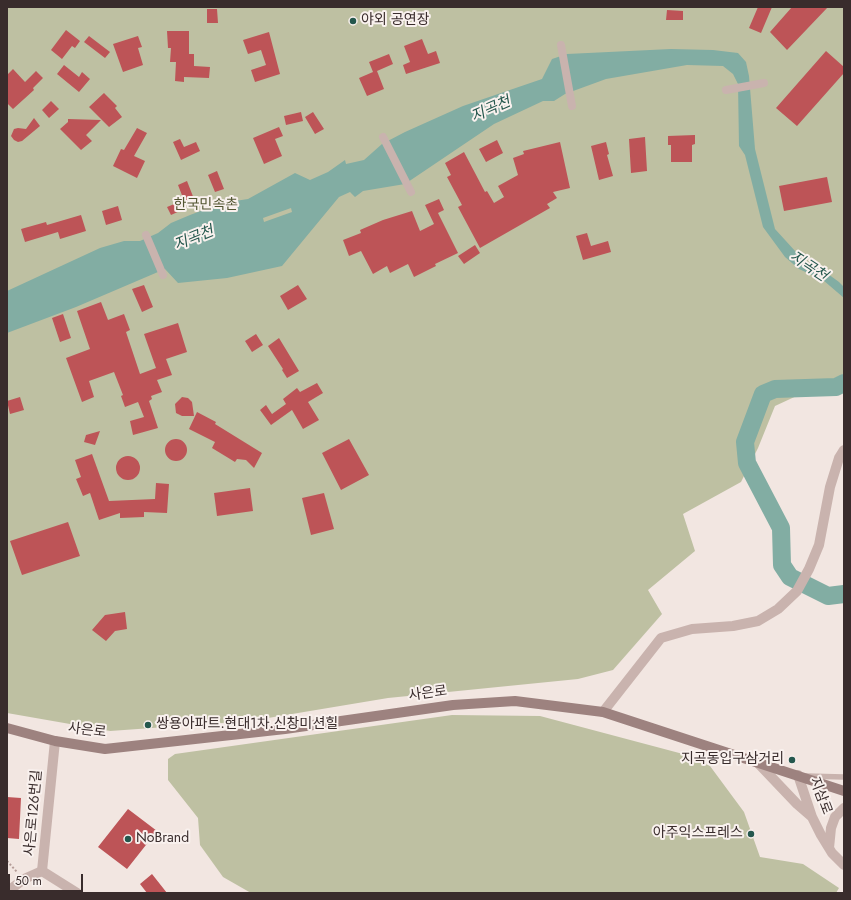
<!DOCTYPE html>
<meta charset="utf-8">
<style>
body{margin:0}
#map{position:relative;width:851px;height:900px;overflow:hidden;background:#f2e6e1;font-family:Jost,sans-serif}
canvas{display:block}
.frame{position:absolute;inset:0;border:8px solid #392c2c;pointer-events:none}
.scale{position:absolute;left:8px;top:874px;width:75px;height:18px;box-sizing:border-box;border:2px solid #392c2c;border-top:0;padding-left:5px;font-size:12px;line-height:14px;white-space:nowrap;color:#392c2c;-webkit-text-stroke:3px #f9f1ee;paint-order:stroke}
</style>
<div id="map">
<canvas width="851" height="900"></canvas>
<div class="frame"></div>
<div class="scale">50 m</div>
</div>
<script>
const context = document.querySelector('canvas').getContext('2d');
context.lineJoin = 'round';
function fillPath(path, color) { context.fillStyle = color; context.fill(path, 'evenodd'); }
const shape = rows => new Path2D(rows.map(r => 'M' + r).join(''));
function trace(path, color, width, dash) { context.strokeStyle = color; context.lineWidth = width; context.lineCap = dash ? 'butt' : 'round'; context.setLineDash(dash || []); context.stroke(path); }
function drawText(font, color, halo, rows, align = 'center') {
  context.font = font + ' Jost,"Noto Sans KR",sans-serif'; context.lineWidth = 4; context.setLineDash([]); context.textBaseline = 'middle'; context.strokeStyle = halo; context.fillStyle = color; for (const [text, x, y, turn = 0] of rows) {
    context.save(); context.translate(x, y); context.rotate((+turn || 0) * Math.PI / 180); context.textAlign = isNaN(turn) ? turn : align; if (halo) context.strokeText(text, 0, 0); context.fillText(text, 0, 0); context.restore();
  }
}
const green = shape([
 [7,7,844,7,844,374,775,406,758,448,741,482,683,514,695,551,648,590,662,614,613,670,578,679,388,698,250,721,110,731,7,713],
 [452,715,540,716,683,754,710,766,744,812,760,857,803,864,839,888,836,893,251,893,223,877,200,845,198,818,168,780,168,759,175,754]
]);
const water = shape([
 [671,49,713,50,738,53,746,62,749,76,755,149,775,229,806,263,817,266,839,282,844,287,844,298,823,280,799,269,785,257,763,227,745,155,739,146,738,84,733,74,723,66,687,65,606,79,565,94,554,101,543,101,494,124,405,184,363,191,355,197,350,192,339,197,282,266,227,278,178,283,165,269,76,307,7,333,7,291,100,248,124,241,140,241,158,233,171,223,190,215,222,203,248,199,295,173,310,180,328,172,345,160,346,164,364,160,382,144,405,132,463,106,542,79,552,59,567,54],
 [291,208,292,212,264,222,263,218]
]);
const river = shape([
 [844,383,836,387,775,389,763,394,745,442,747,463,781,528,782,565,790,577,828,596,844,594]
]);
const building = shape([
 [758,7,772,7,761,33,749,28],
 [792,7,828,7,787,50,770,32],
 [207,9,217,9,218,23,207,23],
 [667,10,683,11,683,20,666,20],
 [66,30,80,41,75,48,72,46,62,59,51,50],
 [167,31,189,31,189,54,194,54,194,66,210,67,209,78,184,77,184,82,175,81,176,62,170,62,171,48,168,48],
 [269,32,280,74,255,82,251,70,266,65,261,50,248,54,243,40],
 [89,36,110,52,105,58,84,42],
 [138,36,142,47,138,48,143,65,123,72,113,44],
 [422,39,428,54,436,51,440,63,406,74,403,65,410,62,404,46],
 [826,51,844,67,844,73,797,126,776,108],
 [389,54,393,64,377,71,384,89,367,96,359,78,373,72,369,62],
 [64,65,79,77,82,72,90,79,79,92,57,74],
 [13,69,25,82,36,71,43,78,33,88,34,90,13,109,7,103,7,75],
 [104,93,117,106,115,108,122,117,109,127,89,107],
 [51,101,59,109,49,118,42,110],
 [301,112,303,121,286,125,284,116],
 [313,112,324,129,315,134,305,117],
 [34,118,40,126,22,141,18,142,14,140,11,136,14,129,18,128,26,129],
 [68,119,101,120,86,135,92,141,81,150,60,129,68,122],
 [279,127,283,136,275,139,282,156,264,164,253,138],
 [137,128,147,133,134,156,145,161,137,178,113,166,121,149,124,150],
 [695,135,695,144,692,145,692,162,671,162,671,145,668,145,668,136],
 [645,137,647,171,631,173,629,139],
 [180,139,184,147,196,142,200,151,181,160,173,142],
 [497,140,503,153,486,162,479,149],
 [560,142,570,188,553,192,557,198,547,204,550,208,480,248,458,207,462,205,447,177,451,175,445,163,464,152,485,192,487,191,494,203,504,197,498,186,518,175,513,158,524,154,523,151],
 [606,142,609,154,607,155,613,176,599,180,591,146],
 [217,171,224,189,215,192,208,175],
 [827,177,832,202,784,211,779,186],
 [187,181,194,199,185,203,178,185],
 [439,199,444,210,438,213,458,253,435,264,436,266,414,277,408,264,390,273,387,266,373,274,361,251,349,256,343,240,361,233,360,230,383,220,412,211,420,231,434,224,425,205],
 [179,202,182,210,171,215,167,207],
 [118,206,122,220,106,225,102,211],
 [81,215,86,231,60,239,58,232,25,242,21,229,46,222,47,225],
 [587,233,591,246,608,241,611,252,583,260,576,236],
 [475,245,480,253,464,264,458,256],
 [144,285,153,307,142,312,132,289],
 [298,285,307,299,288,310,280,296],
 [101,302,108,320,124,314,130,330,126,332,140,374,156,368,144,334,178,323,187,352,166,359,172,375,157,380,162,392,151,396,152,399,149,401,158,428,133,435,130,421,144,417,138,402,125,407,121,396,123,395,114,372,89,381,94,397,82,402,66,358,90,349,77,311],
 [63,314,71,338,60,342,52,318],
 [256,334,263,345,252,352,245,341],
 [279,338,299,371,287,378,282,370,283,369,268,346],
 [317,383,323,393,308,402,319,420,303,429,292,410,271,425,260,410,266,405,272,414,286,404,283,399,297,388,300,392],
 [20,397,24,410,10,414,7,401],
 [182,397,188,398,192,402,194,416,182,416,176,413,175,404],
 [197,412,216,422,215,424,262,453,254,468,246,460,237,459,235,462,212,448,215,442,189,429],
 [100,431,95,445,84,442,86,435],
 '165 450a11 11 0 1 1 22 0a11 11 0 1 1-22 0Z',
 [349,439,369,475,341,490,322,453],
 [92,454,109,501,155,499,156,483,169,484,167,513,144,512,144,517,120,518,120,513,99,520,90,493,83,496,76,479,81,477,75,460],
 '116 468a12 12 0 1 1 24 0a12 12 0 1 1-24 0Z',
 [250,488,253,511,217,516,214,493],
 [324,493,334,529,311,535,302,498],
 [68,522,80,556,22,575,10,541],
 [125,612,127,629,115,631,106,641,92,630,105,615],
 [7,797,21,798,19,839,7,838],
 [128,809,157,831,127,869,98,847],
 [152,874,167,893,147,893,140,884]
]);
const path = shape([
 [7,861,17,872]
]);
const service = shape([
 [806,776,844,777]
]);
const pedestrian = shape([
 [561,45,572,106],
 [726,90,764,83],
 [383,137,411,192],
 [146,235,163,275]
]);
const minor = shape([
 [7,892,24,879,42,871]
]);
const tertiary = shape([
 [603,712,661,638,692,629,733,626,758,621,778,609,797,591,809,569,819,545,830,487,839,458,844,450],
 [55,741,42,871,77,893],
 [758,763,797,804,812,817],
 [798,775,812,817,821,835,832,853,844,865],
 [829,848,831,828,835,817,844,808]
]);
const secondary = shape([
 [7,728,55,741,105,749,285,729,453,705,515,701,603,712,844,791]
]);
const markers = [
 [353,21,4,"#24574d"],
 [148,725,4,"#24574d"],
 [792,760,4,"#24574d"],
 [751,834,4,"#24574d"],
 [128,839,4,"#24574d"]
];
const poiNames = [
 ["야외 공연장",361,21],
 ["쌍용아파트.현대1차.신창미션힐",156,725],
 ["지곡동입구삼거리",784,760,"right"],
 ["아주익스프레스",743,834,"right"],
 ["NoBrand",136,839]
];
const parkNames = [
 ["한국민속촌",206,206]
];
const streetNames = [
 ["사은로",428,694,-8],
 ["사은로",87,731,7],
 ["지삼로",820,796,69],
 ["사은로126번길",34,813,-85]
];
const waterNames = [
 ["지곡천",491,110,-24],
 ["지곡천",194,239,-22],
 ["지곡천",808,267,34]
];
fillPath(green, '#bec0a2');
fillPath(water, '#82ada3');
trace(river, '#82ada3', 18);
fillPath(building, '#bd5457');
trace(path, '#b59d98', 2, [2, 2]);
trace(service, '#c9b3ae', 5.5);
trace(pedestrian, '#c9b3ae', 8);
trace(minor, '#c9b3ae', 10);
trace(tertiary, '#c9b3ae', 10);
trace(secondary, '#9d827f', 10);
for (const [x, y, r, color] of markers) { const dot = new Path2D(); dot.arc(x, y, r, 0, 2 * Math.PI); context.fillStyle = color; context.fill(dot); trace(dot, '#f9f1ee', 1.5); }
drawText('14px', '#392c2c', '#f9f1ee', poiNames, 'left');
drawText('14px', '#525531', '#f9f1ee', parkNames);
drawText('14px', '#392c2c', '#f9f1ee', streetNames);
drawText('italic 15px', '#24574d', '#f9f1ee', waterNames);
</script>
